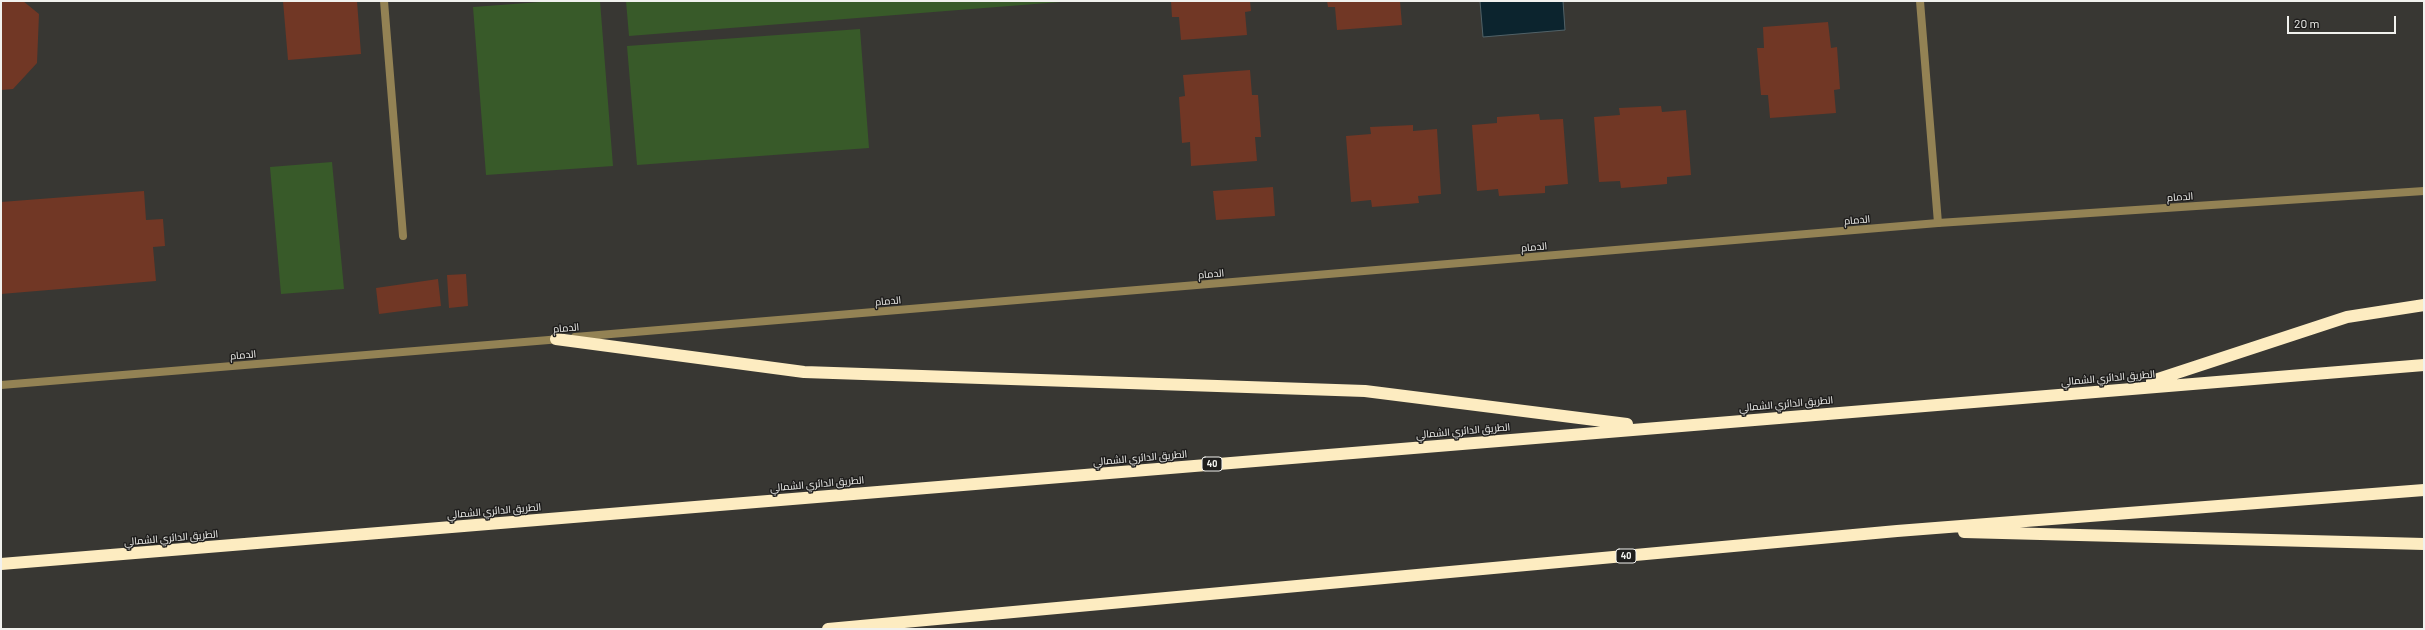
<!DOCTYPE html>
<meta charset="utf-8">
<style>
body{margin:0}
#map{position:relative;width:2425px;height:630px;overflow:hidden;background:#383733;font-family:Barlow,sans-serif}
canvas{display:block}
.frame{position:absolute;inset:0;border:2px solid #f1f1ee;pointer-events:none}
.scale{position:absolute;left:2287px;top:16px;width:109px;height:18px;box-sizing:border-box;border:2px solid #f1f1ee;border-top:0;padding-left:5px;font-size:12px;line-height:14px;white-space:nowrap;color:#f1f1ee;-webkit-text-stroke:3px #1f1e1d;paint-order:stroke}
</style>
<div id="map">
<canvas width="2425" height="630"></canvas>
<div class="frame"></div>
<div class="scale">20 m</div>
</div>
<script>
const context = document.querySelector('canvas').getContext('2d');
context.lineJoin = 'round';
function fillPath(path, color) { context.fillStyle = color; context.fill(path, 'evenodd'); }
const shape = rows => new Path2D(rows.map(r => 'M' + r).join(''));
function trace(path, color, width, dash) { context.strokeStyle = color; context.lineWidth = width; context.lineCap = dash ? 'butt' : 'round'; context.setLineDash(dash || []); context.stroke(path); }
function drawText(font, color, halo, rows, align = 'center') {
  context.font = font + ' Barlow,Cairo,sans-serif'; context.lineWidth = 3; context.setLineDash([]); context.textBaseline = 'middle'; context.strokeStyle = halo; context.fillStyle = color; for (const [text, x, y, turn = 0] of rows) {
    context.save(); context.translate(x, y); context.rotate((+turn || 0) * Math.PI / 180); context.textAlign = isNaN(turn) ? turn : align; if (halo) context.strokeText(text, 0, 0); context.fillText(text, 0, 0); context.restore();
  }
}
const green = shape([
 [554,1,600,1,613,166,486,175,473,7],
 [626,1,1073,1,629,36],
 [860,29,869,148,637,165,627,46],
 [332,162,344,289,281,294,270,167]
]);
const water = shape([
 [1480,1,1563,1,1565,30,1483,37,1480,1]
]);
const building = shape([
 [1,1,23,1,39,14,37,63,13,89,1,90],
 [283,1,357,1,361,54,288,60],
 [1171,1,1250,1,1251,11,1245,12,1247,35,1181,40,1179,17,1172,17],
 [1327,1,1400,1,1402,25,1337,30,1335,7,1328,7],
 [1828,22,1831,48,1837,47,1840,89,1834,90,1836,113,1770,118,1768,95,1761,95,1757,48,1764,48,1763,27],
 [1250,70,1252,95,1258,95,1261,137,1255,137,1257,161,1191,166,1190,142,1182,143,1179,97,1185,96,1183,75],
 [1661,106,1662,112,1686,110,1691,175,1667,177,1667,184,1621,188,1620,181,1599,182,1594,117,1620,115,1619,108],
 [1539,114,1540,120,1563,119,1568,184,1545,186,1545,193,1499,196,1498,189,1477,191,1472,125,1497,123,1497,117],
 [1413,125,1413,131,1437,129,1441,194,1418,196,1419,203,1372,207,1371,200,1351,202,1346,136,1371,134,1370,127],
 [1273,187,1275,216,1216,220,1213,191],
 [144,191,146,220,163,219,165,246,153,247,156,281,1,294,1,202],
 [466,274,468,306,449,308,447,275],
 [438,279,441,306,379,314,376,288]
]);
const service = shape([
 [384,1,403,236]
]);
const minor = shape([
 [1920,1,1938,223]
]);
const tertiary = shape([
 [575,337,1938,223,2424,191],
 [1,385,561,339]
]);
const motorway = shape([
 [556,339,804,372,1365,391,1627,424],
 [2152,381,2347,317,2424,305],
 [1964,532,2424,544],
 [1,564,2424,365],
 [828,629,1897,531,2424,490]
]);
const shields = [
 [1212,464,20],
 [1626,556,20]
];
const shieldNames = [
 ["40",1212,464],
 ["40",1626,556]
];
const streetNames = [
 ["الدمام",2180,197,-4],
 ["الدمام",1857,220,-5],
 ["الدمام",1534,247,-5],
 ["الدمام",1211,274,-5],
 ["الدمام",888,301,-5],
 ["الدمام",566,328,-5],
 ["الدمام",243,355,-5],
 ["الطريق الدائري الشمالي",2108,378,-5],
 ["الطريق الدائري الشمالي",1786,404,-5],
 ["الطريق الدائري الشمالي",1463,431,-5],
 ["الطريق الدائري الشمالي",1140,458,-5],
 ["الطريق الدائري الشمالي",817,484,-5],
 ["الطريق الدائري الشمالي",494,511,-5],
 ["الطريق الدائري الشمالي",171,538,-5]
];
fillPath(green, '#385a29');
fillPath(water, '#0c242e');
trace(water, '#516268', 1);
fillPath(building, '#713725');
trace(service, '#938254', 8);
trace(minor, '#938254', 8);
trace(tertiary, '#938254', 8);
trace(motorway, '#fdecc1', 12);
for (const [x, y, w] of shields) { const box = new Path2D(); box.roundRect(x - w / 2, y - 7, w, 14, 3); context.fillStyle = '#1f1e1d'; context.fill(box); trace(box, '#f1f1ee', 1); }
drawText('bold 9px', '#f1f1ee', null, shieldNames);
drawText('10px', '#f1f1ee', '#1f1e1d', streetNames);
</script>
